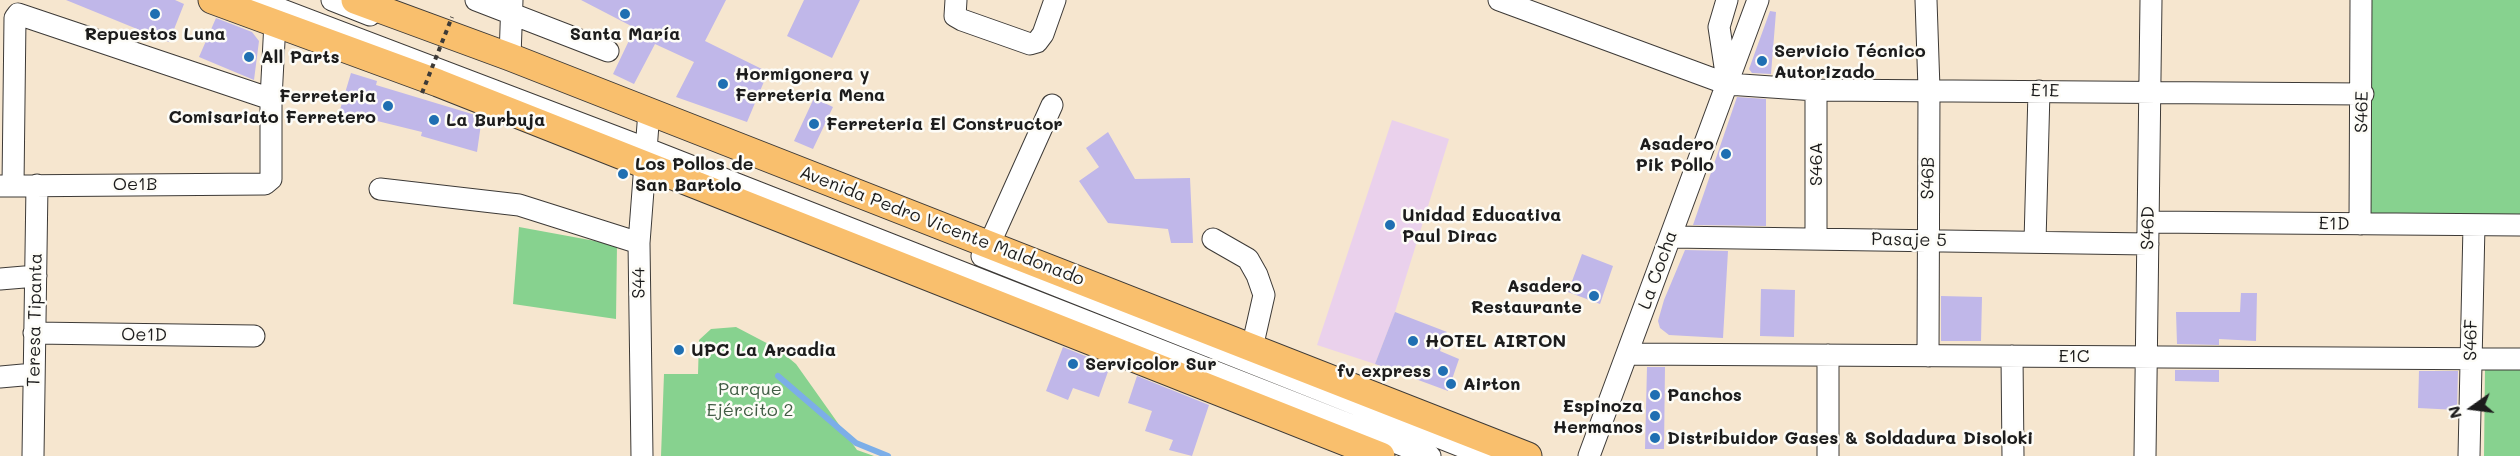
<!DOCTYPE html>
<meta charset="utf-8">
<style>
body{margin:0}
#map{position:relative;width:2520px;height:456px;overflow:hidden;background:#f6e6cf;font-family:Mali,sans-serif}
canvas{display:block}
.north{position:absolute;left:2442px;top:378px;width:60px;height:60px;-webkit-text-stroke:4px #fdfcf7;paint-order:stroke;rotate:256deg;font-size:16px;font-weight:700;line-height:24px;text-align:center;color:#1c1c1c}
.north::after{content:'';display:block;margin:auto;width:21px;height:27px;background:#1c1c1c;clip-path:polygon(50% 0,100% 100%,50% 72%,0 100%)}
</style>
<div id="map">
<canvas width="2520" height="456"></canvas>
<div class="north">N</div>
</div>
<script>
const context = document.querySelector('canvas').getContext('2d');
context.lineJoin = 'round';
function fillPath(path, color) { context.fillStyle = color; context.fill(path, 'evenodd'); }
const shape = rows => new Path2D(rows.map(r => 'M' + r).join(''));
function trace(path, color, width, dash) { context.strokeStyle = color; context.lineWidth = width; context.lineCap = dash ? 'butt' : 'round'; context.setLineDash(dash || []); context.stroke(path); }
function drawText(font, color, halo, rows, align = 'center') {
  context.font = font + ' Mali,sans-serif'; context.lineWidth = 5; context.setLineDash([]); context.textBaseline = 'middle'; context.strokeStyle = halo; context.fillStyle = color; for (const [text, x, y, turn = 0] of rows) {
    context.save(); context.translate(x, y); context.rotate((+turn || 0) * Math.PI / 180); context.textAlign = isNaN(turn) ? turn : align; if (halo) context.strokeText(text, 0, 0); context.fillText(text, 0, 0); context.restore();
  }
}
const built = shape([
 [1392,120,1449,139,1395,312,1375,364,1317,345]
]);
const green = shape([
 [2370,0,2520,0,2520,215,2370,214],
 [519,227,617,245,616,319,513,304],
 [736,327,778,349,796,364,857,450,874,456,661,456,664,374,698,374,699,340,711,329],
 [2485,368,2520,368,2520,456,2484,456]
]);
const stream = shape([
 [778,376,856,443,888,456]
]);
const building = shape([
 [66,0,175,0,184,4,169,42],
 [581,0,726,0,705,41,768,72,747,122,676,97,694,62,655,44,634,84,613,74,635,28],
 [804,0,860,0,832,58,787,36],
 [1770,11,1776,12,1771,74,1752,73,1749,69],
 [216,18,252,32,259,41,254,80,199,57],
 [351,73,377,81,376,85,482,117,477,152,421,136,422,132,365,118,364,121,339,113],
 [1737,97,1766,99,1766,226,1693,225],
 [814,98,833,107,813,149,794,141],
 [1108,132,1135,179,1190,178,1193,243,1171,243,1168,229,1108,223,1079,181,1099,167,1086,148],
 [1685,250,1728,251,1723,338,1669,335,1660,328,1658,321,1664,300],
 [1582,254,1613,266,1600,304,1568,292],
 [1761,289,1795,290,1794,337,1760,336],
 [2241,293,2257,293,2256,341,2219,339,2219,345,2177,344,2176,312,2240,312],
 [1941,296,1982,297,1981,341,1941,341],
 [1395,312,1447,332,1440,351,1459,359,1448,391,1375,364],
 [1063,347,1110,366,1099,397,1073,388,1068,400,1046,391],
 [1647,367,1665,367,1664,449,1645,449],
 [2175,370,2219,370,2219,382,2175,381],
 [2419,371,2458,371,2457,410,2418,408],
 [1137,376,1209,405,1192,456,1169,450,1173,440,1145,431,1152,411,1128,403]
]);
const minor = shape([
 [256,0,645,148,1430,456],
 [332,0,370,15],
 [476,0,608,51],
 [956,0,955,16,962,20,1030,44,1037,42,1043,34,1055,0],
 [1499,0,1727,84,1816,90,2363,94],
 [1926,0,1929,89,1928,356],
 [510,57,512,0],
 [1727,80,1719,27,1727,0],
 [1816,90,1816,239],
 [13,185,15,18,18,14,271,99],
 [1,186,265,184,271,179,271,99,275,22],
 [380,189,519,205,639,243],
 [2148,222,2520,225],
 [2360,224,2361,0],
 [1671,237,2148,244],
 [1213,239,1248,259,1257,275,1264,295,1252,348],
 [2035,242,2039,91],
 [989,245,1052,105],
 [982,256,1486,456],
 [0,279,36,276],
 [34,333,254,336],
 [1627,354,2520,359],
 [2012,356,2013,456],
 [0,377,34,374],
 [33,456,37,185],
 [642,456,639,243,649,111],
 [1589,456,1758,0],
 [1828,456,1828,355],
 [2145,456,2151,0],
 [2469,456,2474,225]
]);
const major = shape([
 [212,0,438,83,1381,456],
 [355,0,510,57,1528,456]
]);
const pathBridge = shape([
 [422,93,452,17]
]);
const markers = [
 [155,14,6,"#1f6fb2"],
 [625,14,6,"#1f6fb2"],
 [249,57,6,"#1f6fb2"],
 [1762,61,6,"#1f6fb2"],
 [723,84,6,"#1f6fb2"],
 [388,106,6,"#1f6fb2"],
 [434,120,6,"#1f6fb2"],
 [814,124,6,"#1f6fb2"],
 [1726,154,6,"#1f6fb2"],
 [623,174,6,"#1f6fb2"],
 [1390,225,6,"#1f6fb2"],
 [1594,296,6,"#1f6fb2"],
 [1413,341,6,"#1f6fb2"],
 [679,350,6,"#1f6fb2"],
 [1073,364,6,"#1f6fb2"],
 [1443,371,6,"#1f6fb2"],
 [1451,384,6,"#1f6fb2"],
 [1655,395,6,"#1f6fb2"],
 [1655,416,6,"#1f6fb2"],
 [1655,438,6,"#1f6fb2"]
];
const poiNames = [
 ["Repuestos Luna",155,34,"center"],
 ["Santa María",625,34,"center"],
 ["Servicio Técnico",1774,51],
 ["Autorizado",1774,72],
 ["All Parts",261,57],
 ["Hormigonera y",735,74],
 ["Ferreteria Mena",735,95],
 ["Ferreteria",376,96,"right"],
 ["Comisariato Ferretero",376,117,"right"],
 ["La Burbuja",446,120],
 ["Ferreteria El Constructor",826,124],
 ["Asadero",1714,144,"right"],
 ["Pik Pollo",1714,165,"right"],
 ["Los Pollos de",635,164],
 ["San Bartolo",635,185],
 ["Unidad Educativa",1402,215],
 ["Paul Dirac",1402,236],
 ["Asadero",1582,286,"right"],
 ["Restaurante",1582,307,"right"],
 ["HOTEL AIRTON",1425,341],
 ["UPC La Arcadia",691,350],
 ["Servicolor Sur",1085,364],
 ["fv express",1431,371,"right"],
 ["Airton",1463,384],
 ["Panchos",1667,395],
 ["Espinoza",1643,406,"right"],
 ["Hermanos",1643,427,"right"],
 ["Distribuidor Gases & Soldadura Disoloki",1667,438]
];
const streetNames = [
 ["E1E",2045,91,1],
 ["S46E",2362,112,-89],
 ["S46A",1816,164,-90],
 ["S46B",1928,178,-89],
 ["Oe1B",135,184],
 ["E1D",2334,224,1],
 ["Avenida Pedro Vicente Maldonado",942,226,21],
 ["S46D",2148,228,-89],
 ["Pasaje 5",1909,240,1],
 ["La Cocha",1658,270,-70],
 ["S44",639,283,-91],
 ["Teresa Tipanta",35,320,-89],
 ["Oe1D",144,335,1],
 ["S46F",2471,340,-89],
 ["E1C",2074,356]
];
const parkNames = [
 ["Parque",750,389],
 ["Ejército 2",750,410]
];
fillPath(built, '#ead1ec');
fillPath(green, '#87d28f');
trace(stream, '#7caee8', 6);
fillPath(building, '#c0b7e9');
trace(minor, '#3d3a37', 23);
trace(major, '#3d3a37', 29);
trace(minor, '#fff', 21);
trace(major, '#f9bf6d', 27);
trace(pathBridge, '#3d3a37', 4, [4.5, 4.5]);
for (const [x, y, r, color] of markers) { const dot = new Path2D(); dot.arc(x, y, r, 0, 2 * Math.PI); context.fillStyle = color; context.fill(dot); trace(dot, '#fdfcf7', 2); }
drawText('bold 18px', '#1c1c1c', '#fdfcf7', poiNames, 'left');
drawText('18px', '#1c1c1c', '#fdfcf7', streetNames);
drawText('18px', '#415c44', '#fdfcf7', parkNames);
</script>
